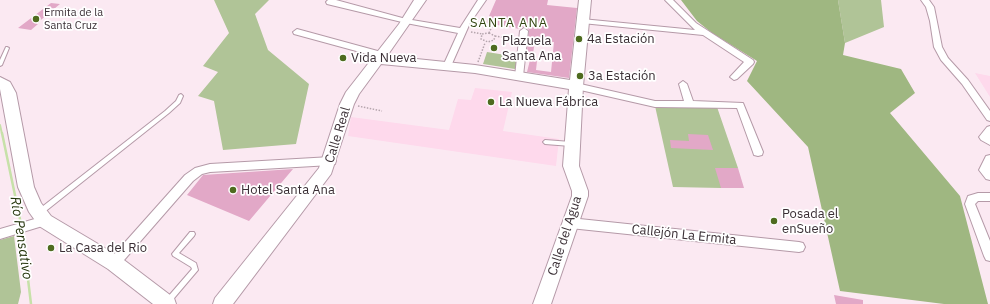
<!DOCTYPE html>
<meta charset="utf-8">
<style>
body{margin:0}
canvas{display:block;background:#fbe9f2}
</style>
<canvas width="990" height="304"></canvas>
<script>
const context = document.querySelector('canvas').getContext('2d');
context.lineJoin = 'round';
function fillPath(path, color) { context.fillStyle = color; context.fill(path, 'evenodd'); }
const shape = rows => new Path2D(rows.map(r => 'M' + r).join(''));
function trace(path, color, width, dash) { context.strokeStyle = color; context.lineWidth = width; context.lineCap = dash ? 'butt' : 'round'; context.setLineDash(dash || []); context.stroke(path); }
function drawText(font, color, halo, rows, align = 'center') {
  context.font = font + ' "IBM Plex Sans",sans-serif'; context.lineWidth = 3.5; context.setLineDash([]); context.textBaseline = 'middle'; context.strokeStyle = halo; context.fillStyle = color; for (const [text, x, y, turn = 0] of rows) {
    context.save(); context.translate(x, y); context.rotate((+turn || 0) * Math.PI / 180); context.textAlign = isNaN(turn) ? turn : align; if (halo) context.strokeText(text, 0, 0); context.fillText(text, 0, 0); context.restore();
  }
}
const built = shape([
 [975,73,990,76,990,97],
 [475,88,512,92,503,131,559,139,556,166,348,136,351,117,449,130,458,99,471,100]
]);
const green = shape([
 [214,0,269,0,255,14,268,50,309,84,296,144,223,150,214,101,198,96,218,72,203,66,229,33],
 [838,0,881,0,884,27,845,43],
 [487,52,518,57,515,69,483,64],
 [655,106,717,107,738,168,721,188,673,187],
 [14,236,21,292,18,304,0,304,0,240]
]);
const forest = shape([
 [681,0,838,0,845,43,843,55,901,69,915,93,890,113,960,196,988,304,944,304,840,291,808,147,747,81,757,61,712,33,697,21]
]);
const streamFar1 = shape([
 [0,125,2,134]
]);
const stream = shape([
 [2,133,21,224],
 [22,229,31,304]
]);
const building = shape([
 [496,0,548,0,547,5,577,8,569,78,527,72,530,60,537,61,536,70,551,72,554,42,535,41,532,60,526,60,529,30,524,26,520,29,486,23],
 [51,3,60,4,36,24,38,24,31,30,18,28],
 [688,134,708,135,713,150,671,148,670,140,689,141],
 [715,168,738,168,744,188,721,188],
 [293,169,249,221,187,195,203,175],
 [834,295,863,300,863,304,836,304]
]);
const path = shape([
 [471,32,482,34],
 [489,33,495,36,494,40,488,42,481,39,482,34,489,33],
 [489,33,493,24],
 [495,36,515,39],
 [478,62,485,43],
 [358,106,382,111]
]);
const lane = shape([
 [6,47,7,47,9,48,2,65,0,66,0,60,6,47],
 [181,94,183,96,180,103,169,113,42,214,38,214,37,212,38,210,165,111,176,101,179,95,181,94],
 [545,140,571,142,573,144,571,146,545,144,543,142,545,140],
 [190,232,194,232,195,234,194,236,179,253,196,263,198,270,170,303,168,304,166,303,165,301,166,299,192,269,191,267,173,256,172,254,190,232]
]);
const street = shape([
 [328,0,336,0,406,19,460,28,478,0,486,0,470,23,451,66,447,69,443,66,458,33,406,23,327,4,326,2,328,0],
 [665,0,673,0,696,23,753,60,754,62,753,64,737,79,734,80,730,77,744,62,703,35,582,23,578,21,582,19,695,30,665,0],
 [921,0,929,0,934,7,942,47,948,58,968,80,990,111,990,121,987,120,962,84,941,60,934,47,930,21,926,7,921,0],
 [524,28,528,31,523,76,519,79,515,76,520,31,524,28],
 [297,29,385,53,386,55,382,58,294,34,293,32,297,29],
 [683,81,687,84,693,101,743,103,763,152,762,155,758,156,754,155,753,152,737,108,655,107,576,89,572,86,576,83,655,101,684,101,679,84,683,81],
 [990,126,990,145,981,140,979,137,987,127,990,126],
 [990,155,990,180,986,179,979,170,986,156,990,155],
 [331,157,335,158,336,161,335,164,331,165,210,172,202,174,193,181,118,267,114,268,110,267,108,263,110,259,185,175,195,168,210,164,331,157],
 [978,193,990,193,990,201,978,201,975,204,990,241,990,261,986,260,984,256,965,204,968,196,978,193],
 [45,216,49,218,51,221,49,224,0,239,0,229,45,216],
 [570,218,799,242,803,243,805,247,803,251,799,252,570,228,566,226,564,223,566,220,570,218]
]);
const secondary = shape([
 [414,0,426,0,387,56,475,65,570,80,579,0,591,0,583,86,579,166,588,191,588,196,551,304,533,304,572,196,572,191,563,166,569,89,475,73,381,64,359,94,354,104,331,174,233,304,213,304,215,298,319,168,340,104,346,92,399,24,414,0],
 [0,77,10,82,16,93,34,187,41,203,51,216,120,257,174,298,176,304,153,304,108,269,39,226,29,212,18,187,0,89,0,77]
]);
const markers = [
 [36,19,4,"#4e6b1f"],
 [579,39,4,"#4e6b1f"],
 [494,48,4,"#4e6b1f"],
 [343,58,4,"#4e6b1f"],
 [580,76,4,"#4e6b1f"],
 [491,102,4,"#4e6b1f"],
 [233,190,4,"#4e6b1f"],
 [774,221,4,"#4e6b1f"],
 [51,248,4,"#4e6b1f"]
];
const farPoinames = [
 ["Ermita de la",44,13],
 ["Santa Cruz",44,26]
];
const farQuarternames = [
 ["SANTA ANA",509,23]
];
const poiNames = [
 ["4a Estación",587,39],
 ["Plazuela",502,41],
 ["Santa Ana",502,56],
 ["Vida Nueva",351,58],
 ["3a Estación",588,76],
 ["La Nueva Fábrica",499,102],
 ["Hotel Santa Ana",241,190],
 ["Posada el",782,214],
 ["enSueño",782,229],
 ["La Casa del Rio",59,248]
];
const streetNames = [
 ["Calle Real",338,135,-73],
 ["Callejón La Ermita",684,235,6],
 ["Calle del Agua",565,236,-72]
];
const waterNames = [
 ["Río Pensativo",21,238,81]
];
fillPath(built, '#fed9ec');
fillPath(green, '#b0c497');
fillPath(forest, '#9fb781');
trace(streamFar1, '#c7e1a9', 2);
trace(stream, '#c7e1a9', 2.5);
fillPath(building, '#e2a8c7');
trace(lane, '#b59aa8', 2);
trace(street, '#b59aa8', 2);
trace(secondary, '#b59aa8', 2);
trace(path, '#b5a5ad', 1.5, [1.5, 1.5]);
fillPath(lane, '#fff');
fillPath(street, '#fff');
fillPath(secondary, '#fff');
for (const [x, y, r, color] of markers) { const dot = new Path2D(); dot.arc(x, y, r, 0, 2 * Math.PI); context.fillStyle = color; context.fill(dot); trace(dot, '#fff', 1.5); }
drawText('11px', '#3a2f35', '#fff', farPoinames, 'left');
context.letterSpacing = '1px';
drawText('13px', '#30430f', '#fff', farQuarternames);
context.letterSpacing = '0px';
drawText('13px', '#3a2f35', '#fff', poiNames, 'left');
drawText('13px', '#3a2f35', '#fff', streetNames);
drawText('italic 14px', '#23330a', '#fff', waterNames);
</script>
